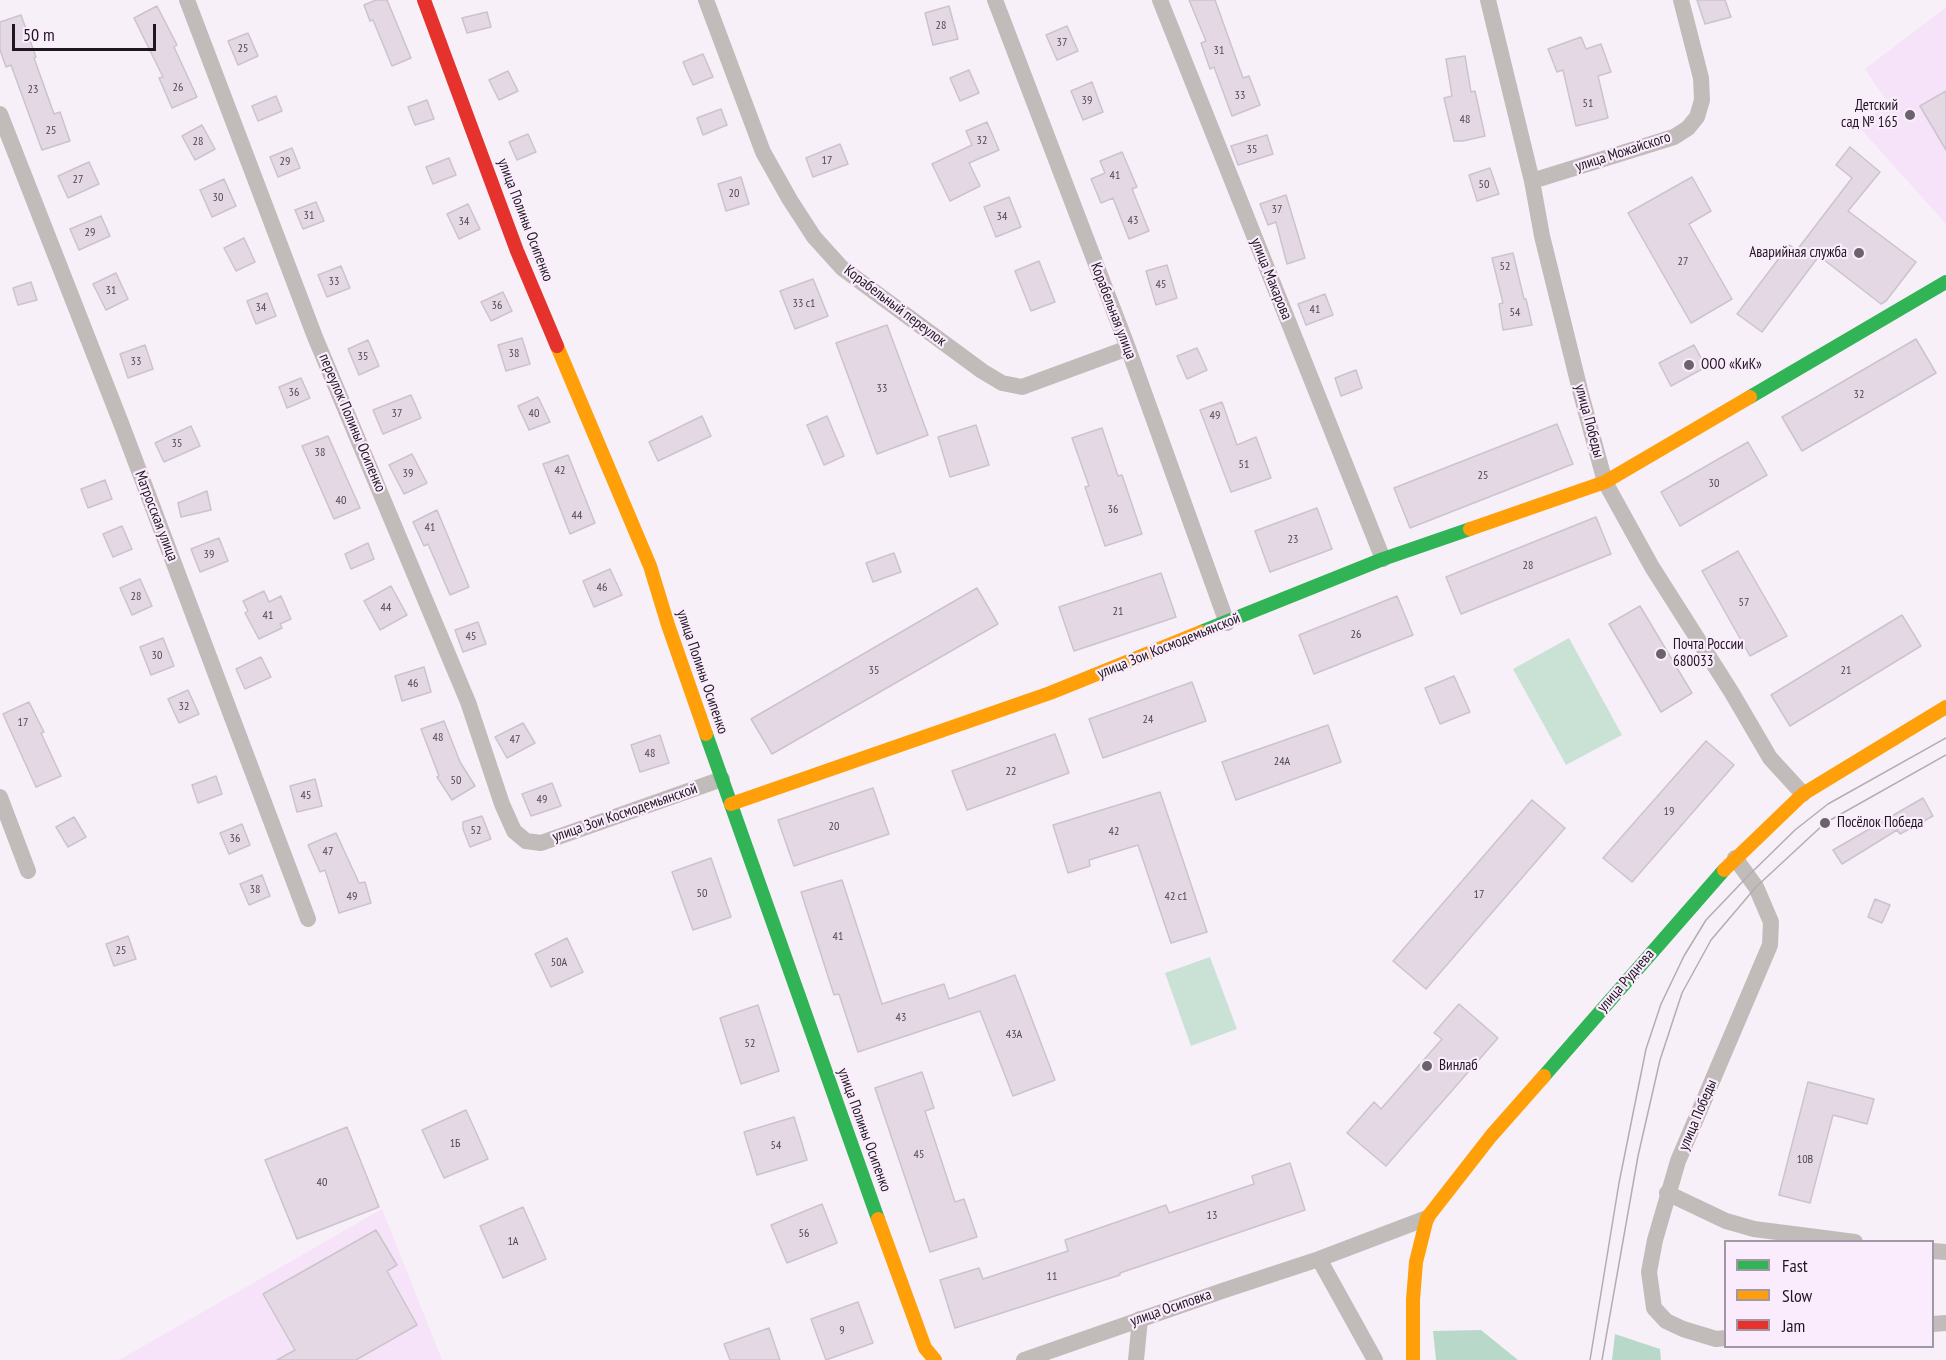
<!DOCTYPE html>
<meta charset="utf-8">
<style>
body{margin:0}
#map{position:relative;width:1946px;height:1360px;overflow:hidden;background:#f7f0f8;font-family:"PT Sans Narrow",sans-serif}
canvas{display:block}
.legend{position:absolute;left:1724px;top:1240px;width:210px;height:108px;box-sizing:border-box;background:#faecfc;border:2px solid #a297a4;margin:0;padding:8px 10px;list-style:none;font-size:18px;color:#1f1720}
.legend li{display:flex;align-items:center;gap:12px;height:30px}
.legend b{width:30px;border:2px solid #a297a4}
.scale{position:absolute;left:12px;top:24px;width:144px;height:27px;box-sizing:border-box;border:3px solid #1f1720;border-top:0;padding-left:8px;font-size:18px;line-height:21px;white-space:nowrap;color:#1f1720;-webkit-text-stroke:4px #faecfc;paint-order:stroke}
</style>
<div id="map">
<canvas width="1946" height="1360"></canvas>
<ul class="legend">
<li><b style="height:8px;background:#30b455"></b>Fast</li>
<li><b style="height:8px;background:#ff9f0a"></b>Slow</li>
<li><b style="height:8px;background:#e5322d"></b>Jam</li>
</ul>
<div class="scale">50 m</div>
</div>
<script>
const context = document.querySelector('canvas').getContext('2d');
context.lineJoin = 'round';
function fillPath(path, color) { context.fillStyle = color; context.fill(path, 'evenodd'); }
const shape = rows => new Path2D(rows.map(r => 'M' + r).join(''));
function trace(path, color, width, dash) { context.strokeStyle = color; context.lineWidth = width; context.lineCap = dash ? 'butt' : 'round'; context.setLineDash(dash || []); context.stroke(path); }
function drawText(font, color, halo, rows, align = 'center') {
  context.font = font + ' "PT Sans Narrow",sans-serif'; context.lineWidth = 4.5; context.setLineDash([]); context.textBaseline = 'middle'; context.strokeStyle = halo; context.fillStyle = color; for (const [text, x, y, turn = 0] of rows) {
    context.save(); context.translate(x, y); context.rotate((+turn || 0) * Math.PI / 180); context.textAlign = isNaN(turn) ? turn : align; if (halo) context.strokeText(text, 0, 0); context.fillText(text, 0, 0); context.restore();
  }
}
const built = shape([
 [1946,7,1946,224,1859,127,1888,103,1865,69],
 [382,1209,442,1360,119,1360]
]);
const green = shape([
 [1569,638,1622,735,1566,765,1513,669],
 [1210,957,1237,1029,1191,1046,1165,973]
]);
const forest = shape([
 [1481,1330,1518,1360,1436,1360,1433,1331],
 [1615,1334,1660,1349,1661,1360,1612,1360]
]);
const building = shape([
 [376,0,387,0,411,58,392,66,373,20,370,21,364,5,376,0],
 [1189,0,1215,0,1243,78,1249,76,1260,105,1232,116,1214,67,1210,69,1201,43,1206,41,1189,0],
 [1697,0,1725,0,1731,17,1705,24,1697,0],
 [157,6,177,45,174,47,197,97,172,108,159,78,163,77,134,18,157,6],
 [949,6,958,39,933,45,925,13,949,6],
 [487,12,491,27,467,33,462,18,487,12],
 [21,15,36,57,34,58,54,114,60,112,70,141,42,150,11,65,6,67,0,50,0,22,21,15],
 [1067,26,1078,51,1057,60,1046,35,1067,26],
 [248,33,258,56,238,65,228,41,248,33],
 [1581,37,1586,49,1601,44,1611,72,1598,76,1608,118,1576,126,1563,70,1557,72,1548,49,1581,37],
 [703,54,713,77,693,85,683,62,703,54],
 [1465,56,1471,92,1475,91,1485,136,1463,141,1454,141,1444,98,1452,96,1446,59,1465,56],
 [969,70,979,93,960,101,950,78,969,70],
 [508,71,518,91,499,100,489,80,508,71],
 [1092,82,1103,112,1083,120,1071,91,1092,82],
 [1946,91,1946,150,1920,106,1946,91],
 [276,96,282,111,258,121,252,106,276,96],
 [427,100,434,119,415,125,408,107,427,100],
 [721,109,727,125,703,135,697,118,721,109],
 [987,122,999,150,969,163,980,186,950,201,932,164,972,145,966,131,987,122],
 [202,125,215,149,195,160,182,136,202,125],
 [528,134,536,152,517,160,509,142,528,134],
 [1267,135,1273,154,1238,165,1231,146,1267,135],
 [840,144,848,164,813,177,806,158,840,144],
 [1850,147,1880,172,1848,211,1916,262,1886,301,1881,304,1819,256,1762,332,1737,314,1789,245,1797,250,1852,178,1836,165,1850,147],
 [292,148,300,168,278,177,270,157,292,148],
 [1122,152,1137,187,1132,189,1149,231,1129,239,1113,198,1101,203,1091,179,1105,173,1100,161,1122,152],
 [449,158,456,175,433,184,426,167,449,158],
 [89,162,99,184,68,198,58,176,89,162],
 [1490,168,1499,194,1477,201,1469,175,1490,168],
 [741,177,749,204,726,211,718,184,741,177],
 [1692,177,1711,211,1689,224,1732,299,1691,323,1628,213,1692,177],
 [224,179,236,206,212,217,200,190,224,179],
 [1286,195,1305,258,1287,264,1276,222,1268,225,1260,204,1286,195],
 [1009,197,1021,227,996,237,984,207,1009,197],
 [316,202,324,221,303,229,295,210,316,202],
 [468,204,480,229,459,239,447,214,468,204],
 [101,216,110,236,79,250,70,229,101,216],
 [244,238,255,262,236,271,224,248,244,238],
 [1513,253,1524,299,1526,299,1532,325,1503,330,1499,304,1503,303,1492,258,1513,253],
 [1039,261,1055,302,1031,311,1015,271,1039,261],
 [1167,265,1177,298,1156,305,1146,271,1167,265],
 [341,266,350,288,327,297,318,275,341,266],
 [116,273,128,299,106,310,93,284,116,273],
 [813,279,828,316,795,329,780,291,813,279],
 [31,282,37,300,18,305,13,288,31,282],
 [503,292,512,311,491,321,481,302,503,292],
 [267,293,276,316,256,324,247,301,267,293],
 [1325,294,1333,315,1306,325,1298,304,1325,294],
 [887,325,928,435,877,454,836,343,887,325],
 [522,338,530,364,506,371,498,345,522,338],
 [1916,339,1936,373,1802,451,1782,417,1916,339],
 [368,340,379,366,359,375,348,349,368,340],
 [145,345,153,369,128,378,120,354,145,345],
 [1694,345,1706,367,1671,386,1659,363,1694,345],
 [1197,348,1207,370,1187,379,1177,356,1197,348],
 [1356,370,1362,388,1341,396,1335,378,1356,370],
 [301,378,310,398,287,408,279,387,301,378],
 [411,395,421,418,383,434,373,410,411,395],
 [538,397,550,422,529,430,518,406,538,397],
 [1222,402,1237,445,1256,437,1271,478,1231,492,1200,410,1222,402],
 [702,416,711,436,658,461,649,442,702,416],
 [827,416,844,456,824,465,807,425,827,416],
 [1557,424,1573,464,1410,528,1394,488,1557,424],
 [976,425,989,465,950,477,938,437,976,425],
 [191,426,200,446,164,462,155,443,191,426],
 [1102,428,1118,476,1122,475,1142,534,1105,546,1085,487,1089,486,1072,438,1102,428],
 [328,436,360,508,334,519,302,446,328,436],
 [1748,442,1767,475,1680,526,1661,492,1748,442],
 [412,454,427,483,404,494,389,465,412,454],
 [568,455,595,523,570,534,543,464,568,455],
 [105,480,112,499,88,508,81,489,105,480],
 [207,491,211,510,181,517,178,503,207,491],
 [1317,508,1332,549,1270,572,1255,531,1317,508],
 [437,510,469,587,450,595,428,544,424,546,413,522,437,510],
 [1596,517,1611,554,1461,614,1446,577,1596,517],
 [122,526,132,549,113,557,103,534,122,526],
 [219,538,228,561,200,572,191,549,219,538],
 [368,543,374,559,351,569,345,554,368,543],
 [1738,551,1787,636,1750,656,1702,571,1738,551],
 [894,553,901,572,873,582,866,563,894,553],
 [610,569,622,595,594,607,583,581,610,569],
 [1161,573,1176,617,1074,651,1059,607,1161,573],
 [140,579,152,606,132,615,120,588,140,579],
 [391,586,407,615,380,630,364,601,391,586],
 [977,588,998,624,772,754,751,719,977,588],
 [264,591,269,602,281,596,291,619,280,624,282,628,259,639,245,613,248,611,243,601,264,591],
 [1397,596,1413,635,1314,674,1299,635,1397,596],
 [1640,606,1692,693,1661,712,1609,624,1640,606],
 [1902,615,1921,646,1790,726,1771,695,1902,615],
 [478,622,486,644,463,652,455,630,478,622],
 [163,638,174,666,151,675,140,647,163,638],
 [261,657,271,677,245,689,236,669,261,657],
 [424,667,431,692,402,701,395,676,424,667],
 [1454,676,1470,712,1440,724,1425,688,1454,676],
 [1192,682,1206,721,1103,758,1089,719,1192,682],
 [188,690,199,714,179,723,168,699,188,690],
 [29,702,44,732,41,733,61,776,36,787,3,714,29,702],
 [444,721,460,762,475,786,452,800,437,777,439,776,421,729,444,721],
 [523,723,535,743,507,758,495,737,523,723],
 [1328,725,1341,762,1236,800,1222,762,1328,725],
 [1055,734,1069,773,967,810,952,771,1055,734],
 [660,735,669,763,640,772,631,745,660,735],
 [1706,741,1734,765,1632,882,1603,858,1706,741],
 [216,776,222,794,198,803,192,785,216,776],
 [315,779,322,806,297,812,290,786,315,779],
 [552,783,561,806,531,816,522,794,552,783],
 [873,788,889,834,794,866,778,820,873,788],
 [1160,792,1207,932,1171,943,1138,845,1089,860,1090,866,1068,873,1053,825,1160,792],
 [1923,798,1933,816,1900,834,1897,830,1842,864,1833,850,1923,798],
 [1532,800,1565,828,1426,989,1393,961,1532,800],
 [482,816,491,839,470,847,463,829,463,822,482,816],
 [74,817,86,837,68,847,56,827,74,817],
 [242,824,250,845,229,854,220,833,242,824],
 [336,833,359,883,365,882,371,903,339,913,325,870,320,872,308,845,336,833],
 [711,858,731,917,693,930,672,872,711,858],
 [262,875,270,896,249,905,240,884,262,875],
 [842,880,882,1004,944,984,949,999,1015,975,1055,1080,1013,1096,980,1011,858,1052,839,994,834,995,801,892,842,880],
 [1875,899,1890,905,1882,923,1868,917,1875,899],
 [128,936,136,959,114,966,106,944,128,936],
 [567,938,583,972,551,987,535,954,567,938],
 [1459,1004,1498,1038,1386,1166,1347,1133,1374,1102,1381,1109,1442,1039,1434,1033,1459,1004],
 [758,1005,779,1071,741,1084,720,1018,758,1005],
 [922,1072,934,1108,925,1111,955,1202,964,1199,977,1237,930,1252,875,1088,922,1072],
 [1808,1082,1874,1099,1867,1124,1833,1115,1810,1203,1779,1195,1808,1082],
 [466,1110,488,1159,444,1178,422,1130,466,1110],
 [794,1117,807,1160,757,1175,744,1132,794,1117],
 [347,1127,379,1207,297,1239,265,1160,347,1127],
 [1290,1163,1305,1210,1120,1273,1120,1275,955,1328,940,1280,979,1268,983,1279,1068,1251,1065,1240,1166,1205,1169,1213,1254,1184,1252,1176,1290,1163],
 [822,1204,837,1243,787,1263,771,1225,822,1204],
 [523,1207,546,1259,503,1278,480,1226,523,1207],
 [376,1230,397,1265,387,1271,417,1325,356,1360,277,1360,295,1350,263,1294,376,1230],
 [858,1302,873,1343,826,1360,811,1319,858,1302],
 [769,1328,780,1360,730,1360,724,1344,769,1328]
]);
const street = shape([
 [187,0,315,337,468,702,502,804,514,831,526,841,541,843,722,779],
 [706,0,763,152,790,200,814,237,842,268,982,371,1002,383,1022,387,1128,348],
 [995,0,1128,348,1227,623],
 [1160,0,1383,559],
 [1488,0,1532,181,1542,236,1581,394,1605,482,1652,567,1732,693,1770,758,1803,794],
 [0,114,121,423,308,919],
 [1532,181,1674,137,1688,128,1697,117,1702,100,1701,78,1681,0],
 [0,797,28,871],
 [1667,1193,1726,1221,1754,1229,1855,1242],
 [1932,1251,1946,1252],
 [1319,1259,1375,1360],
 [1932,1324,1946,1323],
 [1726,1338,1716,1339,1683,1329,1666,1321,1654,1308,1649,1272,1655,1240,1678,1161,1770,945,1771,922,1756,887,1735,858],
 [1024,1360,1225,1290,1319,1259,1427,1218],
 [1136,1360,1140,1319]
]);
const fast = shape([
 [1750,397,1946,282],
 [1201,632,1383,559,1470,529],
 [706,734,878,1219],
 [1544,1076,1724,870]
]);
const slow = shape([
 [557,346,650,566,668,625,706,734],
 [1470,529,1605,482,1750,397],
 [731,804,1050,693,1201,632],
 [1724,870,1803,794,1946,707],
 [878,1219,925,1348,935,1360],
 [1413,1360,1413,1300,1416,1262,1427,1218,1491,1136,1544,1076]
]);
const jam = shape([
 [424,0,517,251,557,346]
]);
const tram = shape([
 [1590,1360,1619,1183,1646,1049,1661,1004,1684,956,1706,920,1748,876,1795,830,1828,804,1946,738],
 [1602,1360,1638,1156,1660,1060,1682,993,1711,940,1756,887,1825,823,1946,755]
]);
const markers = [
 [1910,115,6,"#6b636c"],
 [1859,253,6,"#6b636c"],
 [1689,365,6,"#6b636c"],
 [1661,654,6,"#6b636c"],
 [1825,823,6,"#6b636c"],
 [1427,1066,6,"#6b636c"]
];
const numberNames = [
 ["28",941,26],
 ["37",1062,43],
 ["25",243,49],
 ["31",1219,51],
 ["26",178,88],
 ["23",33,90],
 ["33",1240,96],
 ["39",1087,101],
 ["51",1588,104],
 ["48",1465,120],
 ["25",51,131],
 ["32",982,141],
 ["28",198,142],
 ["35",1252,150],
 ["17",827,161],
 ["29",285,162],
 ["41",1115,176],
 ["27",78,180],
 ["50",1484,185],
 ["20",734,194],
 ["30",218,198],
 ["37",1277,210],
 ["31",309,216],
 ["34",1002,217],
 ["43",1133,221],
 ["34",464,222],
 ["29",90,233],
 ["27",1683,262],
 ["52",1505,267],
 ["33",334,282],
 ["45",1161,285],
 ["31",111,291],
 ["33 с1",804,304],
 ["36",497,306],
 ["34",261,308],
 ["41",1315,310],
 ["54",1515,313],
 ["38",514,354],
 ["35",363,357],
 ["33",136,362],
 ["33",882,389],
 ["36",294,393],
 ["32",1859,395],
 ["37",397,414],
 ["40",534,414],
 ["49",1215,416],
 ["35",177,444],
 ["38",320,453],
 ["51",1244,465],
 ["42",560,471],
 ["39",408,474],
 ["25",1483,476],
 ["30",1714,484],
 ["40",341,501],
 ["36",1113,510],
 ["44",577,516],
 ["41",430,528],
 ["23",1293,540],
 ["39",209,555],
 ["28",1528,566],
 ["46",602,588],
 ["28",136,597],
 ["57",1744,603],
 ["44",386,608],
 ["21",1118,612],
 ["41",268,616],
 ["26",1356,635],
 ["45",471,637],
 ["30",157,656],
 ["35",874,671],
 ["21",1846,671],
 ["46",413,684],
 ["32",184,707],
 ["24",1148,720],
 ["17",23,723],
 ["48",438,738],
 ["47",515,740],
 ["48",650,754],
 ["24А",1282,762],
 ["22",1011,772],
 ["50",456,781],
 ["45",306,796],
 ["49",542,800],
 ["19",1669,812],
 ["20",834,827],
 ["52",476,831],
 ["42",1114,832],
 ["36",235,839],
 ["47",328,852],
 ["38",255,890],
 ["50",702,894],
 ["17",1479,895],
 ["49",352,897],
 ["42 с1",1176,897],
 ["41",838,937],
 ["25",121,951],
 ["50А",559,963],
 ["43",901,1018],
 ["43А",1014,1035],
 ["52",750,1044],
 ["1Б",455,1144],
 ["54",776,1146],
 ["45",919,1155],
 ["10В",1805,1160],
 ["40",322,1183],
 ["13",1212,1216],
 ["56",804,1234],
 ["1А",513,1242],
 ["11",1052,1277],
 ["9",842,1331]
];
const poiNames = [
 ["Детский",1898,106,"right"],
 ["сад № 165",1898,123,"right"],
 ["Аварийная служба",1847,253,"right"],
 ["ООО «КиК»",1701,365],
 ["Почта России",1673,645],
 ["680033",1673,662],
 ["Посёлок Победа",1837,823],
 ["Винлаб",1439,1066]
];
const streetNames = [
 ["улица Можайского",1623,152,-18],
 ["улица Полины Осипенко",525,220,69],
 ["улица Макарова",1271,279,68],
 ["Корабельный переулок",895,306,37],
 ["Корабельная улица",1113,311,69],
 ["улица Победы",1589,421,75],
 ["переулок Полины Осипенко",352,423,67],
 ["Матросская улица",156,516,69],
 ["улица Зои Космодемьянской",1169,646,-22],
 ["улица Полины Осипенко",702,672,71],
 ["улица Зои Космодемьянской",625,813,-19],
 ["улица Руднева",1626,981,-49],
 ["улица Победы",1698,1115,-67],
 ["улица Полины Осипенко",864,1130,70],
 ["улица Осиповка",1171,1308,-19]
];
fillPath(built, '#f6e3f9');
fillPath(green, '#cae2d6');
fillPath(forest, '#b8d9c9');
fillPath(building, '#e4d8e5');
trace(building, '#cbc4cc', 1.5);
trace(street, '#c1bbba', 16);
trace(fast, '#30b455', 14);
trace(slow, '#ff9f0a', 14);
trace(jam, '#e5322d', 14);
trace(tram, '#b2aeb0', 1.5);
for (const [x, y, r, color] of markers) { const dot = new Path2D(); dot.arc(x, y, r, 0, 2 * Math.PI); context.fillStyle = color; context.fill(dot); trace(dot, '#faecfc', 2); }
drawText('12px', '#504751', null, numberNames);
drawText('15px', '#1f1720', '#faecfc', poiNames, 'left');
drawText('15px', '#1f1720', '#faecfc', streetNames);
</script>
